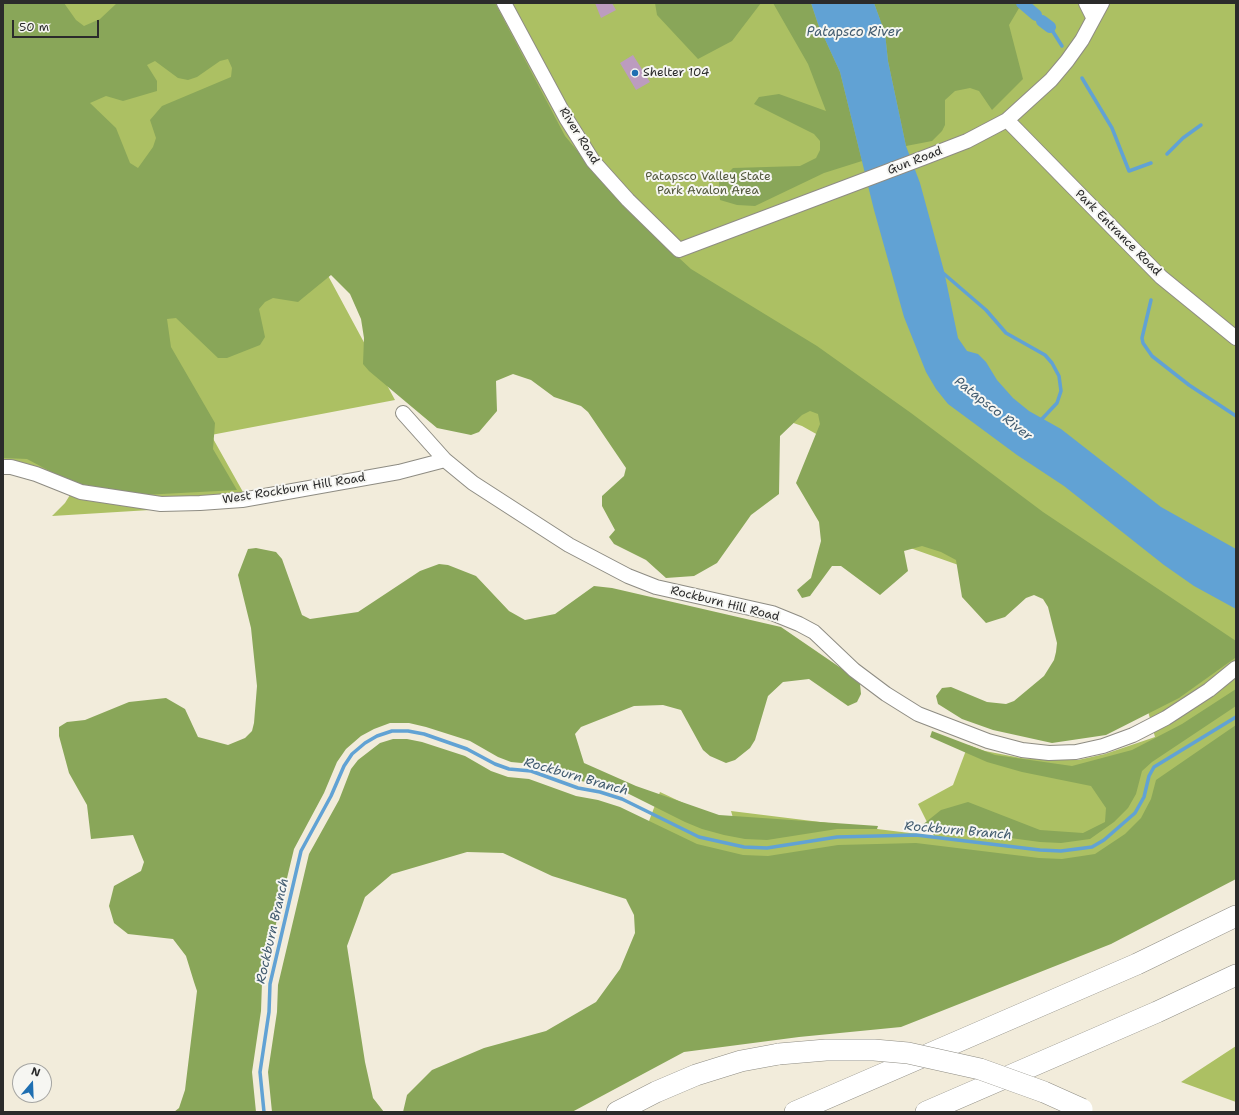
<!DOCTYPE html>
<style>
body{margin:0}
#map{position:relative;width:1239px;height:1115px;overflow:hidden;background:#f2ecdb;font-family:"Shantell Sans",sans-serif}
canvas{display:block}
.frame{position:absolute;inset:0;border:4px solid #2b2b2b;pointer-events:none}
.north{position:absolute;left:12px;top:1063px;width:40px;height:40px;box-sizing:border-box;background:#f6f6f2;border:1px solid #a5a5a2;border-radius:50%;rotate:19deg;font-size:11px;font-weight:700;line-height:16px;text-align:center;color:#2b2b2b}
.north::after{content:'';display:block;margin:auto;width:14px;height:18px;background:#1f6fb2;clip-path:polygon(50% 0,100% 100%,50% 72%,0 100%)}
.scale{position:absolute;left:12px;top:20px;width:87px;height:18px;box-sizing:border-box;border:2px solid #2b2b2b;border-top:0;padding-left:5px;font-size:12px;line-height:14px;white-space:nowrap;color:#2b2b2b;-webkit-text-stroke:3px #f6f6f2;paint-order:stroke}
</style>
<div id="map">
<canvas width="1239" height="1115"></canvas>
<div class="frame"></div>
<div class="north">N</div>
<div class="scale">50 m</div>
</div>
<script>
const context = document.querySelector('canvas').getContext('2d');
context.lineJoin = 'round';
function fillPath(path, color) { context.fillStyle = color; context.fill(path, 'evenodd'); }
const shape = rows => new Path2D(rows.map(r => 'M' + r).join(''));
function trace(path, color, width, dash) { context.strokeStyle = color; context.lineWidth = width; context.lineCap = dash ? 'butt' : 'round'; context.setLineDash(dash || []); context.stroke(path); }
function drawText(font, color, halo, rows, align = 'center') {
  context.font = font + ' "Shantell Sans",sans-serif'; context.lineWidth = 4; context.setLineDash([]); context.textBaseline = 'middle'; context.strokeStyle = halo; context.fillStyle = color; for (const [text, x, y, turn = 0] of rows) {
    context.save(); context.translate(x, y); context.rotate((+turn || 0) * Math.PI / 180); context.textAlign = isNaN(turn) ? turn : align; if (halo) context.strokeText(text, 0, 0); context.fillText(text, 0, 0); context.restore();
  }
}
const green = shape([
 [3,3,1236,3,1236,851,1053,942,643,837,660,792,736,828,731,811,934,836,918,804,953,785,968,745,985,751,1021,758,1050,760,1078,760,1105,754,1155,737,1121,612,1018,586,879,537,843,449,802,426,687,385,311,244,395,400,211,435,243,492,200,496,152,496,150,510,52,516,65,503,78,482,14,460,3,459],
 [1236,1046,1236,1102,1181,1082]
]);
const forest = shape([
 [3,3,64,3,76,20,84,26,100,19,117,3,495,3,565,136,625,208,691,269,817,346,911,413,1043,512,1236,641,1235,658,1179,698,1106,735,1052,743,993,730,962,719,938,704,936,696,942,688,951,687,987,702,1006,704,1014,701,1044,676,1054,660,1056,652,1057,643,1048,607,1043,599,1034,595,1026,598,1005,617,986,623,962,597,956,560,941,552,922,546,904,551,908,571,880,595,841,566,832,566,810,596,802,598,797,590,811,578,821,541,819,522,796,483,820,424,818,414,810,411,802,415,780,436,779,494,751,515,717,563,694,576,666,578,646,560,614,544,609,537,615,530,602,506,602,496,624,476,626,468,588,412,581,406,554,397,531,380,513,374,496,381,497,411,479,432,471,435,437,428,369,371,363,364,364,338,361,319,350,294,331,275,298,302,273,298,265,302,259,309,265,337,260,345,227,358,218,358,176,318,167,319,171,347,215,423,213,449,237,490,143,495,95,491,72,483,27,459,3,458],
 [228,59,232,68,231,77,162,106,150,120,156,138,153,147,138,168,130,163,116,128,90,103,106,96,123,101,157,91,157,81,147,65,155,61,178,78,188,80,197,77,220,61],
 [655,3,761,3,732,41,698,59,657,15],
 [773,3,811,3,818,24,840,72,862,161,824,173,755,206,737,205,720,200,719,182,733,168,800,166,816,158,820,150,820,141,814,134,754,104,759,97,779,94,826,111,808,64],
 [874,3,1022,3,1009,25,1023,79,992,110,979,91,970,88,955,91,945,100,945,125,942,131,932,141,906,146,888,61,885,33],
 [256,548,276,552,282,559,302,615,310,619,358,612,420,571,439,564,448,565,476,576,509,611,525,620,555,614,594,586,612,588,781,627,854,677,860,684,861,694,857,702,848,706,809,679,783,682,768,696,755,740,750,748,735,760,726,763,710,756,703,750,681,710,663,705,634,706,581,727,575,734,584,763,636,786,719,815,878,826,877,829,837,829,767,840,745,839,724,835,702,829,685,822,625,792,602,784,580,781,532,764,511,762,498,757,470,741,426,727,409,723,390,723,374,729,361,736,346,749,337,762,324,793,294,849,262,982,261,1011,252,1072,256,1112,174,1112,179,1108,185,1090,197,991,194,982,186,956,173,939,128,934,114,923,109,906,114,886,141,871,144,862,133,835,91,839,87,805,69,773,59,736,59,727,67,722,85,720,129,702,166,698,185,709,198,737,228,745,245,738,252,731,254,723,257,686,251,628,238,575,248,549],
 [1236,689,1236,706,1152,762,1142,771,1136,794,1128,808,1114,822,1090,839,1061,843,1040,842,921,826,941,810,968,802,1040,830,1083,833,1105,822,1106,808,1091,786,1022,772,987,762,930,737,932,731,995,755,1072,766,1132,750,1182,724],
 [1236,725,1236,879,1111,944,901,1027,799,1037,684,1052,572,1112,403,1112,407,1095,432,1070,484,1048,546,1031,596,1002,620,969,635,933,634,915,626,899,552,876,503,853,467,852,392,874,365,897,347,946,365,1062,373,1098,384,1112,272,1112,268,1072,277,1012,278,985,309,854,339,800,351,769,358,760,380,743,393,739,407,739,422,742,465,756,491,771,508,777,529,779,576,796,598,800,620,807,697,844,743,855,768,856,838,845,916,843,1039,858,1062,859,1095,854,1125,834,1141,818,1151,799,1156,780]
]);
const water = shape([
 [811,3,874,3,885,33,888,61,906,146,920,183,944,271,958,338,967,351,978,354,986,362,997,380,1013,398,1029,411,1061,429,1161,507,1236,549,1236,609,1194,586,1164,565,1064,486,1017,455,948,404,936,389,926,372,904,317,874,210,840,72,818,24]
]);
const stream = shape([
 [1050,27,1062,46],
 [1082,78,1112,128,1129,171,1151,163],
 [1167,154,1183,138,1201,125],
 [943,273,986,310,1006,333,1045,355,1052,363,1059,376,1061,391,1057,403,1040,421],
 [1151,300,1142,338,1143,343,1152,356,1189,385,1236,416],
 [264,1112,260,1072,269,1012,270,984,301,851,331,796,344,766,352,754,365,743,377,736,392,731,408,731,424,734,467,749,495,764,509,769,531,771,578,788,600,792,622,799,699,837,744,847,767,848,837,837,916,835,1040,850,1061,851,1092,847,1104,840,1135,813,1144,797,1149,776,1154,767,1236,717]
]);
const canal = shape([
 [1022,3,1036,15],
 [1042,21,1050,27]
]);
const building = shape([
 [595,3,612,3,616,10,601,18],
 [633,55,650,82,636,90,620,63]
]);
const minor = shape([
 [504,3,566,118,593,161,628,200,679,250,923,158,967,141,1007,120,1051,80,1067,61,1082,40,1102,3],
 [1086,3,1093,17],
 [1007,120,1161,277,1236,338],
 [403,413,445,460,473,483,569,545,628,576,656,587,772,613,799,624,814,632,854,670,886,694,918,714,988,741,1022,750,1049,753,1076,752,1103,746,1133,735,1166,718,1209,690,1236,668],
 [3,467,11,467,36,474,81,492,161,504,200,503,242,500,399,472,445,460]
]);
const highway = shape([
 [617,1112,656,1092,696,1075,741,1061,779,1054],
 [795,1112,1137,964,1236,916],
 [926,1112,1157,1012,1236,975]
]);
const highwayBridge = shape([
 [779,1054,826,1050,874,1050,908,1053,980,1069,1044,1092,1082,1109]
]);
const markers = [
 [635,73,4,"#1f6fb2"]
];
const poiNames = [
 ["Shelter 104",643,73]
];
const streetNames = [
 ["River Road",579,136,58],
 ["Gun Road",915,161,-21],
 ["Park Entrance Road",1118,233,45],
 ["West Rockburn Hill Road",294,489,-9],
 ["Rockburn Hill Road",725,604,14]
];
const parkNames = [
 ["Patapsco Valley State",708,177],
 ["Park Avalon Area",708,191]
];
const waterNames = [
 ["Patapsco River",854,33],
 ["Patapsco River",993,409,38],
 ["Rockburn Branch",576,777,16],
 ["Rockburn Branch",958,831,5],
 ["Rockburn Branch",273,931,-77]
];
fillPath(green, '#acc063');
fillPath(forest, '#89a659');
fillPath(water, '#61a2d4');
trace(stream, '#61a2d4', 3.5);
trace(canal, '#61a2d4', 12);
fillPath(building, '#bc9cbf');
trace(minor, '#8e8c83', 16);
trace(highway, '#8e8c83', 22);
trace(minor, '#fff', 14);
trace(highway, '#fff', 21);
trace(highwayBridge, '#8e8c83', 22, []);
trace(highwayBridge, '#fff', 21);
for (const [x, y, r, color] of markers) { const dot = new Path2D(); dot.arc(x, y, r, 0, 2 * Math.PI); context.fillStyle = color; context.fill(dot); trace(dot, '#f6f6f2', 1.5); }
drawText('12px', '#2b2b2b', '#f6f6f2', poiNames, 'left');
drawText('12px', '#2b2b2b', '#f6f6f2', streetNames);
drawText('12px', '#52583c', '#f6f6f2', parkNames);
drawText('italic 13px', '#415b6f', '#f6f6f2', waterNames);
</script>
